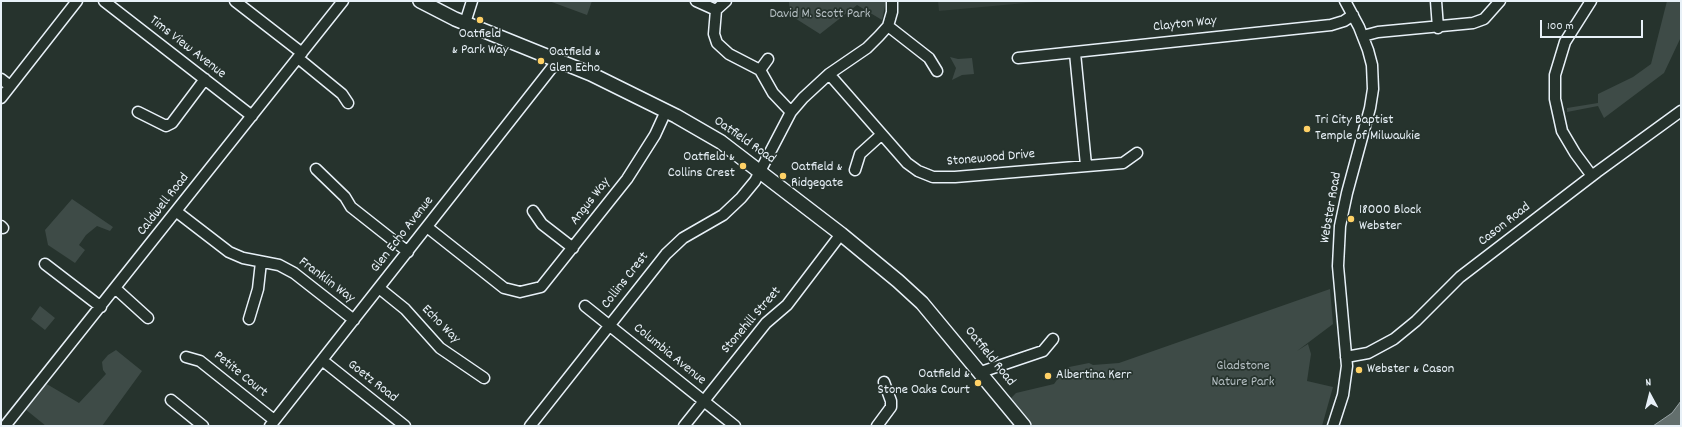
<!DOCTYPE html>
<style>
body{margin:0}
#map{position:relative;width:1682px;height:427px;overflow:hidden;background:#26332d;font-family:Dekko,sans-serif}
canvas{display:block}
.frame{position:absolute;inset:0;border:2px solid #e8f1f8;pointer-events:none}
.north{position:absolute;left:1630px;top:375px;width:40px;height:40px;-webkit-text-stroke:3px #26332d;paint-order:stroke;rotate:353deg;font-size:11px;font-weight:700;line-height:16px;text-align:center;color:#e8f1f8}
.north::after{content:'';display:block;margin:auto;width:14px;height:18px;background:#e8f1f8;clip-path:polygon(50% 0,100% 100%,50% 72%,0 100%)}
.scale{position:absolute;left:1540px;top:20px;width:103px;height:18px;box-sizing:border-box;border:2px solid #e8f1f8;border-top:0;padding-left:5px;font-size:12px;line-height:14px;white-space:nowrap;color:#e8f1f8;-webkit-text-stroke:3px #26332d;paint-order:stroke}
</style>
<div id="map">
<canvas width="1682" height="427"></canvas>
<div class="frame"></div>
<div class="north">N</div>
<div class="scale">100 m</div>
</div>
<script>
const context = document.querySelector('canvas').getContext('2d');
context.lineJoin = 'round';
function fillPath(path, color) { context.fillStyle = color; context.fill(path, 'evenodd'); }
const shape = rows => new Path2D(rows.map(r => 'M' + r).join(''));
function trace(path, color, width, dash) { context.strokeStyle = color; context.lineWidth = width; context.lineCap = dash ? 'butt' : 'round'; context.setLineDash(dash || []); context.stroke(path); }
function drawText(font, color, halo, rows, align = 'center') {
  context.font = font + ' Dekko,sans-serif'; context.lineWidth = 3.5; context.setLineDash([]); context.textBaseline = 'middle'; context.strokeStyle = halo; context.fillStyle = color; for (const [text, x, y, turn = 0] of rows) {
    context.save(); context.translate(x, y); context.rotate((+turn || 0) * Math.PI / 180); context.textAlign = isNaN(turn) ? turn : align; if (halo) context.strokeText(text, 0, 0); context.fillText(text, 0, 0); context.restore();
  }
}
const built = shape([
 [938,1,1047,1,939,11]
]);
const green = shape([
 [549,1,592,1,587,15],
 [789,1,886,1,882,20,857,5,820,34,790,15],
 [1667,1,1681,1,1681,37,1664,73,1604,118,1598,106,1567,112,1567,108,1598,103,1598,94,1633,77,1651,64],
 [950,57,958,59,972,58,974,74,962,75,952,80,956,68],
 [72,199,113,227,110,231,97,226,86,235,79,245,85,250,75,263,48,245,45,230],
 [1330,289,1333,324,1297,351,1308,344,1311,354,1307,381,1333,387,1322,426,1033,426,1010,399,1016,393,1054,384,1064,370,1069,367,1089,363,1093,365,1119,363],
 [40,306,55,318,45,330,31,319],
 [116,350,142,371,102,426,46,426,25,409,45,383,79,403,106,374,103,370,102,362,108,355]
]);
const water = shape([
 [1681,401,1681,426,1653,426,1672,413,1681,401]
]);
const minor = shape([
 [104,1,252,116],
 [235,1,302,53],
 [696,1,716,10],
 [726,1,716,10,714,34,717,43,729,54,760,70,773,93,791,112],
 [1436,1,1438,28],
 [1591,1,1565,42,1555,75,1555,99,1562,131,1575,153,1592,176],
 [465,23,472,1],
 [888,26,929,58,937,71],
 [1363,36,1378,32,1473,23,1484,19,1500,1],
 [1075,53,1086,165],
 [298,58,342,94,348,103],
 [1018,58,1331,25,1344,21,1353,15],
 [760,70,768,59],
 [829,74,907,163,918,171,933,177,955,177,1123,163,1137,153],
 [1,79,10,86],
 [1,98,77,1],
 [138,112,166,126,172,123,205,79],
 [316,169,345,197,351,207,408,252],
 [855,170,860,154,881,135],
 [533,211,542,224,573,248],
 [177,212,229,252,243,258,279,265,294,273,354,320],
 [1,226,3,228],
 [427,227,504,288,520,292,541,287,627,179,655,135,666,111],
 [45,264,101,307],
 [379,288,405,309,440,348,484,378],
 [116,289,148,318],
 [585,306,735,426],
 [249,319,258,289,261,262],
 [186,357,200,361,274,420],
 [1346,357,1368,353,1394,339,1416,321,1460,277,1597,172,1681,111],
 [322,360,405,426],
 [981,372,1043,351,1053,339],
 [171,400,203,426],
 [5,426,343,1],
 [270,426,558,60],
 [530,426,666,254,683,238,723,215,741,198,755,181,791,112,803,98,829,74,867,48,879,36,888,26,892,12,892,1],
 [684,426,766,323,787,305,841,234],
 [877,426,891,407,891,401,884,382],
 [1333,426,1343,395,1347,366,1338,266,1340,226,1347,193,1370,108,1373,89,1372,65,1368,50,1359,27,1345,1]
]);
const major = shape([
 [420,1,455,19,591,74,676,116,721,142,841,234,898,281,922,303,1024,426]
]);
const markers = [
 [480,20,4,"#ffd166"],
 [541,61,4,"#ffd166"],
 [1307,129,4,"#ffd166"],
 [743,166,4,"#ffd166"],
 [783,176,4,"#ffd166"],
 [1351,219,4,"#ffd166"],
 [1359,370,4,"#ffd166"],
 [1048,376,4,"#ffd166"],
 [978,383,4,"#ffd166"]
];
const parkNames = [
 ["David M. Scott Park",820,15],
 ["Gladstone",1243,367],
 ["Nature Park",1243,383]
];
const streetNames = [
 ["Clayton Way",1185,25,-6],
 ["Tims View Avenue",187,48,38],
 ["Oatfield Road",744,141,35],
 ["Stonewood Drive",991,159,-5],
 ["Angus Way",591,202,-52],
 ["Caldwell Road",164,205,-52],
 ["Webster Road",1332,208,-80],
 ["Cason Road",1505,225,-38],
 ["Glen Echo Avenue",403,235,-52],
 ["Franklin Way",326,281,37],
 ["Collins Crest",626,281,-52],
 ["Stonehill Street",752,321,-49],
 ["Echo Way",440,325,45],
 ["Columbia Avenue",669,355,39],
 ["Oatfield Road",989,357,51],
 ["Petite Court",240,375,39],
 ["Goetz Road",372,382,38]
];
const poiNames = [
 ["Oatfield",480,35,"center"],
 ["& Park Way",480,51,"center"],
 ["Oatfield &",549,53],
 ["Glen Echo",549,69],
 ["Tri City Baptist",1315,121],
 ["Temple of Milwaukie",1315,137],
 ["Oatfield &",735,158,"right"],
 ["Collins Crest",735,174,"right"],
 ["Oatfield &",791,168],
 ["Ridgegate",791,184],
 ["18000 Block",1359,211],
 ["Webster",1359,227],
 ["Webster & Cason",1367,370],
 ["Oatfield &",970,375,"right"],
 ["Stone Oaks Court",970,391,"right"],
 ["Albertina Kerr",1056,376]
];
fillPath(built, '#333f3a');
fillPath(green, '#3e4b47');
fillPath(water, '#636f6d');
trace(water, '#98a3a5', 1);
trace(minor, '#e8f1f8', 13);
trace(major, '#e8f1f8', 16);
trace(minor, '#26332d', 10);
trace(major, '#26332d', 13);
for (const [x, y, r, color] of markers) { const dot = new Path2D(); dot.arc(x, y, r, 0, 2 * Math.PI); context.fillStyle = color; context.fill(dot); trace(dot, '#26332d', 1.5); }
drawText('14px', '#b5bfc3', '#26332d', parkNames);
drawText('14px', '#e8f1f8', '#26332d', streetNames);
drawText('14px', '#e8f1f8', '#26332d', poiNames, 'left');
</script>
